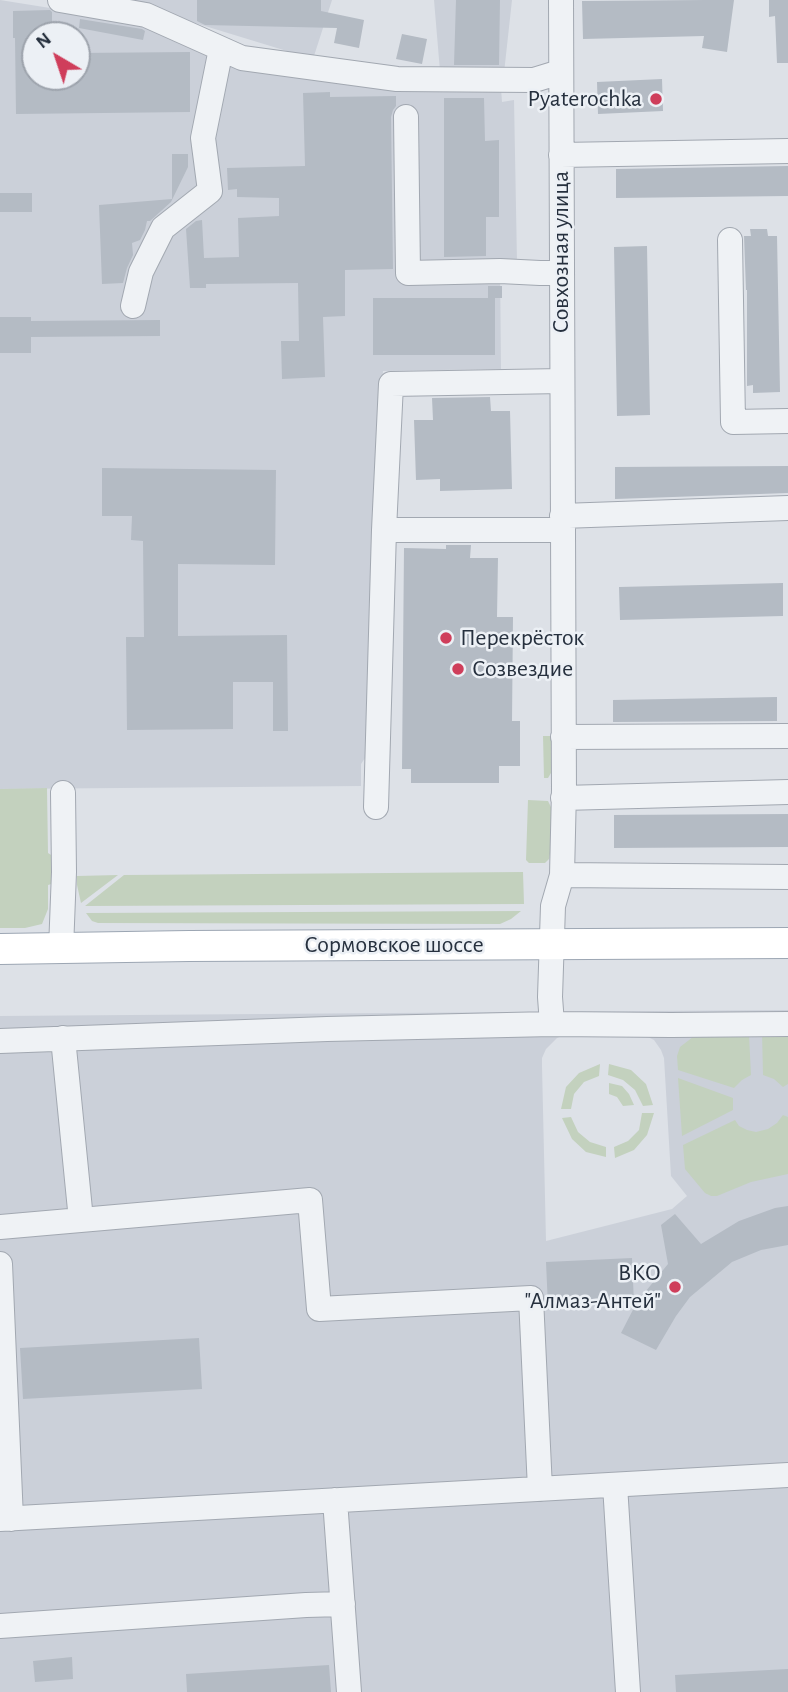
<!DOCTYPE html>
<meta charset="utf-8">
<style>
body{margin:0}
#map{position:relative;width:788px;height:1692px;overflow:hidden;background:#dde1e7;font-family:"Alegreya Sans",sans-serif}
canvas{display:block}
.north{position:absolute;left:21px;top:21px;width:70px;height:70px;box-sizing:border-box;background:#ecf0f5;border:2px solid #9da3ac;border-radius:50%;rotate:321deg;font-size:19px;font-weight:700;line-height:28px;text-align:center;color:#26303e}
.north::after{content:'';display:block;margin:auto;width:24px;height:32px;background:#cf3e5b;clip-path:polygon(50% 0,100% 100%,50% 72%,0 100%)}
</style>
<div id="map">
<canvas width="788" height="1692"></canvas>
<div class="north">N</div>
</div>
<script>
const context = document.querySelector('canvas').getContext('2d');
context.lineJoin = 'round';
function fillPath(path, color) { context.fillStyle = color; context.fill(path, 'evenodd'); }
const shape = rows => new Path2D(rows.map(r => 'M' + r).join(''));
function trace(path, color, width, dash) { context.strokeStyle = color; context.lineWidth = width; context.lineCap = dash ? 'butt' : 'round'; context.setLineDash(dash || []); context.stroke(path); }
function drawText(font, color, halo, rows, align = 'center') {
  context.font = font + ' "Alegreya Sans",sans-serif'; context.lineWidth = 5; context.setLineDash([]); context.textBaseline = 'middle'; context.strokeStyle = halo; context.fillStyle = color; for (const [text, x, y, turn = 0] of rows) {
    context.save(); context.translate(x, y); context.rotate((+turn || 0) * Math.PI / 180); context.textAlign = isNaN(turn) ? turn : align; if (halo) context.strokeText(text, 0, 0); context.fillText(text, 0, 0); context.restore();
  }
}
const built = shape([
 [0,0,144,23,238,66,357,86,501,88,502,102,514,100,517,262,500,264,501,369,383,371,375,510,373,746,361,764,361,786,0,789],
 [35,35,77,35,77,77,35,77],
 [104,0,332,0,313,59,146,8],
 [434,0,512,0,504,73,440,71],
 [788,1010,788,1692,0,1692,0,1016],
 [644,1035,654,1040,661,1050,664,1058,671,1176,687,1196,672,1209,546,1241,542,1066,542,1058,546,1049,557,1038,562,1036]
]);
const green = shape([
 [543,736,554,736,554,768,548,778,544,778],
 [47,788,48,853,56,858,55,883,48,885,48,909,42,924,25,928,0,928,0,789],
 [528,800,548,801,552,809,551,848,549,859,545,863,529,863,526,860],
 [523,872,524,904,85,906,124,875],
 [118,875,81,903,77,885,77,876],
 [521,911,511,919,500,924,98,923,92,921,86,913],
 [762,1032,788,1033,788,1084,783,1087,774,1079,763,1075],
 [749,1035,751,1075,742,1080,734,1088,678,1070,677,1056,680,1047,693,1037],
 [600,1064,599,1076,584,1082,574,1094,571,1109,561,1109,566,1087,579,1073],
 [609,1064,631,1070,646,1084,653,1105,643,1106,635,1090,623,1080,608,1075],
 [678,1078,733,1098,733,1110,682,1136],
 [609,1083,622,1086,629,1094,634,1105,623,1106,617,1097,609,1094],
 [642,1113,654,1113,647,1135,634,1150,615,1158,614,1147,628,1141,639,1130],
 [783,1115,788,1117,788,1174,751,1182,717,1196,711,1196,705,1193,685,1169,683,1145,735,1120,739,1126,747,1130,756,1132,768,1129,777,1123],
 [571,1117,578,1132,590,1142,606,1147,606,1157,586,1152,572,1139,562,1118]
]);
const building = shape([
 [197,0,321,0,321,11,364,20,359,48,334,43,337,28,205,25,197,21],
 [456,0,500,0,499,65,454,65],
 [704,0,734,0,727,52,702,48,704,36,583,39,582,1],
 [769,0,788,0,788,63,777,63,775,16,769,17],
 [50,10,52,12,52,35,35,35,35,77,77,77,77,53,190,52,190,112,16,114,15,38,13,38,13,11],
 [80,19,142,29,145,31,143,40,79,28],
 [402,34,427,39,422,64,396,59],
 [662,79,663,111,598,114,597,82],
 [330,92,330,97,396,96,396,106,393,110,391,117,393,269,345,270,345,316,323,317,325,377,282,379,281,341,299,341,298,283,206,284,206,288,190,288,186,229,196,221,202,220,204,258,239,257,238,218,279,216,279,198,237,197,237,189,228,190,227,168,305,166,303,93],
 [444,98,484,98,485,141,499,140,499,217,486,217,486,256,444,257],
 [172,154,188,154,188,167,171,202,150,221,147,221,145,230,140,240,132,243,133,255,127,268,123,283,102,284,99,205,172,199],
 [788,166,788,196,616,198,616,169],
 [0,193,32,193,32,212,0,212],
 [750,229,767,229,768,236,777,236,780,392,753,393,753,385,747,386,747,290,746,290,744,236,751,236],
 [647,246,650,415,617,416,614,247],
 [488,286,502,286,502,298,490,298,495,298,495,355,373,355,373,298,488,298],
 [0,317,31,317,31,321,160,320,160,336,31,337,31,353,0,353],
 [490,397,491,411,510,411,512,489,440,491,440,479,416,480,414,420,433,420,432,398],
 [788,466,788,493,615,499,615,467],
 [102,468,276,470,275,565,178,564,178,636,287,635,288,731,273,731,273,682,233,682,233,729,127,730,126,637,144,637,143,541,131,540,132,516,102,516],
 [446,545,471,545,470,558,498,558,497,617,513,617,512,721,520,721,520,766,499,766,499,783,411,783,411,769,402,769,404,548,446,549],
 [783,583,783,616,620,620,619,587],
 [777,697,777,721,613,722,613,700],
 [788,814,788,847,614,848,614,815],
 [788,1206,788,1245,761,1250,732,1262,690,1297,676,1316,656,1350,621,1333,637,1302,668,1264,661,1225,675,1214,701,1244,739,1221,775,1208],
 [632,1258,634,1303,548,1307,546,1262],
 [199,1338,202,1389,23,1399,20,1348],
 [72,1657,73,1679,35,1682,33,1661],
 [329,1665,331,1692,187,1692,186,1674],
 [788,1669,788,1692,676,1692,675,1675]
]);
const minor = shape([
 [60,0,146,15,242,58,397,79,534,80,560,72],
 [406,117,408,273,500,271,540,273,562,273],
 [561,155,788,151],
 [730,240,733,422,788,421],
 [133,306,141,272,163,228,210,191,203,138,221,49],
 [562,381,391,384,384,530,562,530],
 [562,516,788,508],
 [563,737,788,736],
 [563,798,788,792],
 [376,807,384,530],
 [562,875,788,877],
 [61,949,64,872,63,793],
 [552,1024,550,997,553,906,562,875,564,790,561,0],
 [63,1038,81,1220],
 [0,1041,327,1029,552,1024,671,1025,788,1024],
 [0,1227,310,1200,319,1309,531,1298,540,1489],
 [0,1264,11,1519],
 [615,1485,628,1692],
 [335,1500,349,1692],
 [0,1519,788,1475],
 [0,1626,306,1605,343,1604]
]);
const major = shape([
 [0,949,189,946,788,943]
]);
const markers = [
 [656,99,7,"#cf3e5b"],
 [446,638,7,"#cf3e5b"],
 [458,669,7,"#cf3e5b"],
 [675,1287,7,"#cf3e5b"]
];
const poiNames = [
 ["Pyaterochka",642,99],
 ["Перекрёсток",460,638,"left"],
 ["Созвездие",472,669,"left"],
 ["ВКО",661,1273],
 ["\"Алмаз-Антей\"",661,1301]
];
const streetNames = [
 ["Совхозная улица",561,252,-90],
 ["Сормовское шоссе",394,945]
];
fillPath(built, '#cbd0d9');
fillPath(green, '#c3d1be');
fillPath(building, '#b4bbc4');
trace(minor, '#a2a8b1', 26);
trace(major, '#9ca6b3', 32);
trace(minor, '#eff2f5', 24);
trace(major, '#fff', 30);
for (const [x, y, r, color] of markers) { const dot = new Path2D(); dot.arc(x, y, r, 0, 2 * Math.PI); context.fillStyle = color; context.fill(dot); trace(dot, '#ecf0f5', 2.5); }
drawText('24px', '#26303e', '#ecf0f5', poiNames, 'right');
drawText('24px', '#26303e', '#ecf0f5', streetNames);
</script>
